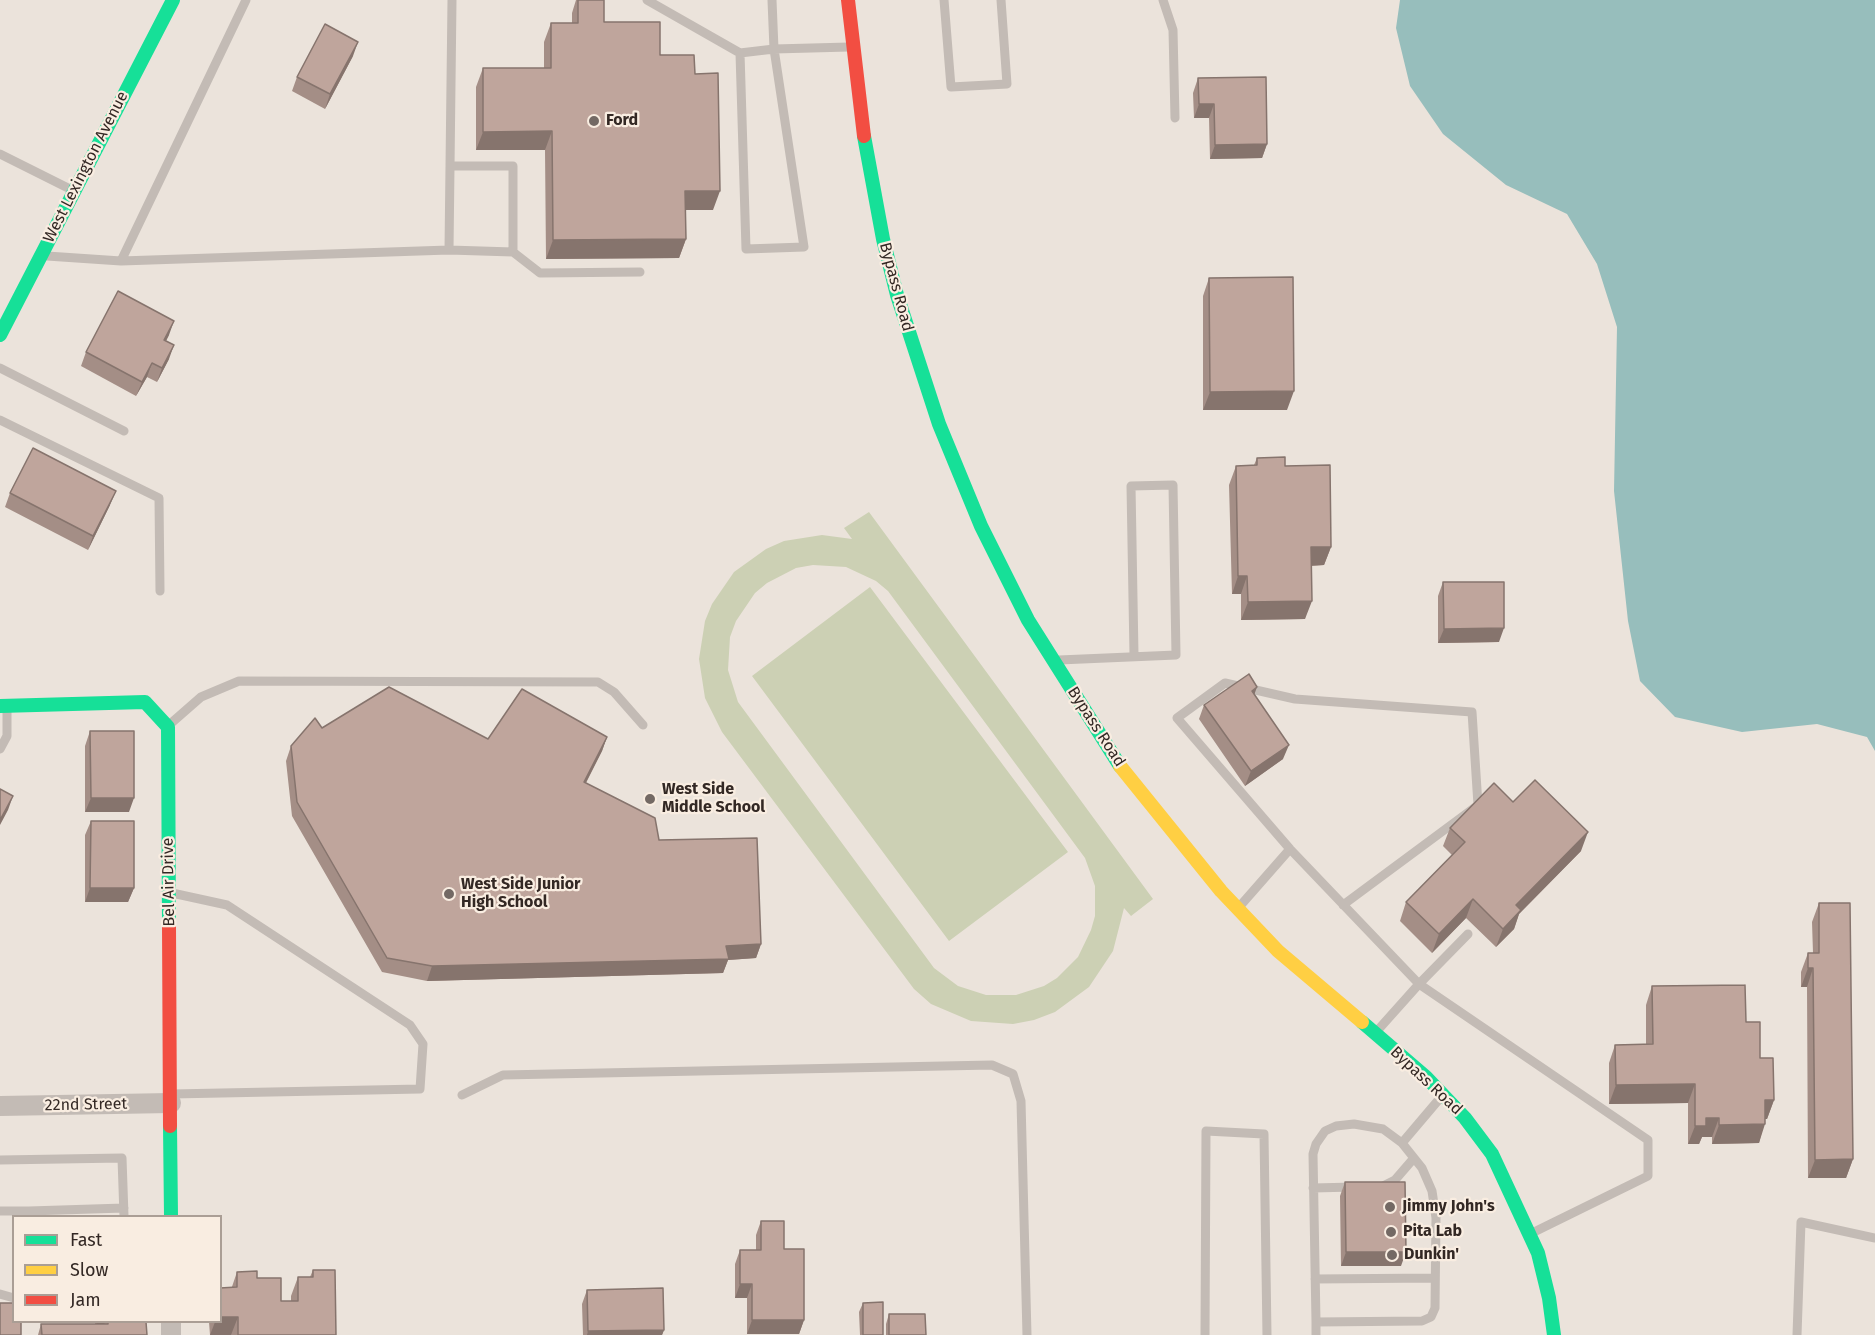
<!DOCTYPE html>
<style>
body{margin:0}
#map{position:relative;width:1875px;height:1335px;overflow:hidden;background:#ebe3db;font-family:"Fira Sans",sans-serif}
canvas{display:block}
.legend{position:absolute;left:12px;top:1215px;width:210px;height:108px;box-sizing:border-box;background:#f9ede1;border:2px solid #aa9e95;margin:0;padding:8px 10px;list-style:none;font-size:18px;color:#332824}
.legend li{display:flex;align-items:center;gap:12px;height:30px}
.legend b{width:30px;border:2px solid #aa9e95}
</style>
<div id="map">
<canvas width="1875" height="1335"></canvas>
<ul class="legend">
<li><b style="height:8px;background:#16e098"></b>Fast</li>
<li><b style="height:8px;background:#ffcf43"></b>Slow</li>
<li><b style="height:8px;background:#f24e42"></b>Jam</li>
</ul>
</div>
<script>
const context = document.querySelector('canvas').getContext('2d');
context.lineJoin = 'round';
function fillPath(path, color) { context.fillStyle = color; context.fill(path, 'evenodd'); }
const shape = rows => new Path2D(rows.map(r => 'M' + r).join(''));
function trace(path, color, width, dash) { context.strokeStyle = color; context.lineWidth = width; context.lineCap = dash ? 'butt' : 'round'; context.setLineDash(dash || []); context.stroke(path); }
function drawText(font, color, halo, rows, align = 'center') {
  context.font = font + ' "Fira Sans",sans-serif'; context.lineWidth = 4.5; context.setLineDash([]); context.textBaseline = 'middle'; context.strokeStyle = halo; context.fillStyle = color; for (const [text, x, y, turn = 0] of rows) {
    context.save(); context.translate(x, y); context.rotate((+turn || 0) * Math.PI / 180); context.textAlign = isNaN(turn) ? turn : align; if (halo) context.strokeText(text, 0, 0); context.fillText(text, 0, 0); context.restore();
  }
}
const green = shape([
 [869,512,1153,899,1131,916,1124,908,1113,951,1089,987,1055,1012,1034,1020,1013,1024,971,1021,931,1004,914,989,722,732,705,698,699,659,705,621,712,604,734,572,766,549,784,541,822,535,852,539,844,528],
 [813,565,846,567,876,581,888,591,1085,858,1095,886,1095,916,1091,930,1078,957,1057,978,1044,986,1016,995,986,995,958,986,934,968,738,702,728,670,730,637,736,621,755,593,767,583,796,568],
 [870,587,1068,852,949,941,752,676]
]);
const water = shape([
 [1400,0,1875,0,1875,751,1867,737,1817,724,1742,732,1675,717,1640,681,1628,621,1614,491,1617,327,1597,264,1567,214,1506,185,1443,134,1410,86,1396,28]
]);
const lane = shape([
 [647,0,740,53,746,249,804,247,774,49,849,47],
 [944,0,951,87,1007,84,1001,0],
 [1163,0,1173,30,1175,118],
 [740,53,774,49,772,0],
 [0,154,70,189],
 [450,166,513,166,513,252],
 [449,250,513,252,540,273,640,272],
 [47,256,121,261,246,0],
 [121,261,449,250,452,0],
 [0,368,124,431],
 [0,420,159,498,160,591],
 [1059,660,1176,655,1173,485,1131,486,1134,655],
 [169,725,201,697,239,681,598,682,614,692,643,725],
 [0,749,7,736,7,708],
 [172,893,227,905,410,1025,423,1044,420,1089,172,1094],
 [1343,905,1478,805,1472,712,1295,699,1225,683,1177,718,1290,849,1419,984,1468,934],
 [1240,906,1290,849],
 [1377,1031,1419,984,1648,1140,1648,1176,1532,1233],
 [462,1095,503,1075,992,1065,1013,1074,1021,1101,1027,1335],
 [0,1160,122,1158,124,1216],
 [1383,1186,1395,1180,1414,1158],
 [1313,1188,1354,1187],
 [0,1211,29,1211,29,1216],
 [29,1211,124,1208],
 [1315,1279,1435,1278],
 [0,1294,14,1298],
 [1316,1322,1313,1154,1316,1144,1325,1131,1336,1126,1354,1124,1383,1129,1402,1143],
 [1205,1335,1206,1131,1264,1134,1267,1335],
 [1316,1335,1316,1322,1422,1321,1431,1317,1435,1308,1436,1218,1432,1191,1422,1168,1402,1143,1441,1097],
 [1797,1335,1801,1222,1875,1238]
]);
const street = shape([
 [0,1106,171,1103],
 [171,1322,171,1335]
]);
const fast = shape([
 [864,136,883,239,897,295,939,424,981,526,1028,620,1120,766],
 [0,335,173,0],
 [0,706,145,702,168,727,169,926],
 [1362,1022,1426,1077,1465,1118,1492,1154,1538,1253,1549,1298,1554,1335],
 [170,1126,171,1216]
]);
const slow = shape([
 [1120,766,1221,891,1278,951,1362,1022]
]);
const jam = shape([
 [848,0,864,136],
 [169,926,170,1126]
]);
const wall = shape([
 [576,0,604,0,604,22,695,74,713,210,685,210,686,239,679,258,546,259,545,150,476,150,476,87,483,68,544,68,544,42,551,23,572,23,572,13],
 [353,56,325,109,292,91,297,77],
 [1198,78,1267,144,1262,158,1210,159,1209,118,1194,118,1193,93],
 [1209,278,1287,410,1203,410,1203,296],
 [169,335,166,341,169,359,157,382,147,377,136,396,81,366,86,352],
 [1257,458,1285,466,1331,547,1324,565,1311,566,1305,619,1241,620,1241,594,1232,594,1229,485,1236,466,1254,465],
 [10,493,110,505,88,550,5,507],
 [1443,582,1499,642,1438,643,1438,596],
 [1204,705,1283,759,1245,786,1199,719],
 [322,728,488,739,607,737,602,751,586,783,659,840,761,944,756,958,728,960,723,973,427,981,382,972,292,816,286,761,291,746],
 [90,731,129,812,85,812,85,746],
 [1513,802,1581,851,1519,914,1514,929,1496,947,1466,918,1432,953,1400,921,1406,902,1452,855,1443,846,1450,828],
 [91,821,134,888,128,902,85,902,85,835],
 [1819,903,1853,1159,1846,1178,1808,1178,1807,987,1801,987,1801,972,1808,953,1813,953,1812,922],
 [1652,986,1746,1022,1760,1058,1774,1100,1767,1119,1765,1119,1759,1143,1712,1144,1712,1137,1702,1137,1699,1144,1688,1144,1688,1103,1609,1104,1609,1063,1615,1045,1646,1044,1646,1005],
 [1345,1182,1401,1266,1341,1266,1340,1196],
 [761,1221,784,1249,804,1320,799,1334,747,1334,747,1298,735,1298,735,1264,740,1250,756,1250,756,1235],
 [313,1270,336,1335,210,1335,209,1322,220,1322,237,1272,257,1278,281,1301,291,1301,291,1296,298,1277,310,1277],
 [587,1290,664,1330,662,1335,583,1335,582,1304],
 [863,1303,883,1335,860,1335,859,1312],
 [889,1314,926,1335,886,1335,886,1324],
 [95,1322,146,1322,147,1335,38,1335,41,1324,95,1324]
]);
const shadedWall = shape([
 [358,42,353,56,325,109,330,94],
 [1199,104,1214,104,1209,118,1194,118],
 [552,131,545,150,476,150,483,132],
 [1267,144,1262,158,1210,159,1215,145],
 [685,191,720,191,713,210,678,210],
 [686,239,679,258,546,259,553,240],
 [174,321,169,335,159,354,164,340],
 [174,345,169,359,157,382,162,368],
 [152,363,147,377,136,396,142,382],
 [1294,391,1287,410,1203,410,1210,392],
 [116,491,110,505,88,550,93,536],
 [1311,547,1331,547,1324,565,1304,566],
 [1238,576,1247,576,1241,594,1232,594],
 [1312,601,1305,619,1241,620,1248,602],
 [1504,628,1499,642,1438,643,1444,629],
 [1257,687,1252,701,1252,691],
 [607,737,602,751,579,796,584,782],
 [1289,745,1283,759,1245,786,1251,771],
 [13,796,8,810,0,825,0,820],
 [91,798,134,798,129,812,85,812],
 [1588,832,1581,851,1519,914,1514,929,1496,947,1503,929,1516,905],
 [90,888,134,888,128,902,85,902],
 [1473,899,1466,918,1432,953,1439,934],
 [761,944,756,958,728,960,723,973,427,981,432,966],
 [1808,968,1813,968,1807,987,1801,987],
 [1695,1084,1688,1103,1609,1104,1616,1085],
 [1765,1100,1774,1100,1767,1119,1759,1119],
 [1706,1118,1719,1118,1712,1137,1702,1137,1699,1144,1688,1144,1695,1126],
 [1765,1124,1759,1143,1712,1144,1719,1125],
 [1853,1159,1846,1178,1808,1178,1815,1160],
 [1346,1252,1406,1252,1401,1266,1341,1266],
 [740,1284,752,1284,747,1298,735,1298],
 [220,1317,238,1317,231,1335,210,1335,215,1322,220,1322],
 [752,1320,804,1320,799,1334,747,1334],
 [97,1322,105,1322,103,1328,95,1328],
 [664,1330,662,1335,587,1335,588,1331]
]);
const building = shape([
 [578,0,604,0,604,22,660,22,660,55,694,55,695,74,718,73,720,191,685,191,686,239,553,240,552,131,483,132,483,68,551,68,551,23,578,23,578,0],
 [325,24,358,42,330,94,297,77,325,24],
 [1266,77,1267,144,1215,145,1214,104,1199,104,1198,78,1266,77],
 [1293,277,1294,391,1210,392,1209,278,1293,277],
 [118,291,174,321,164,340,174,345,162,368,152,363,142,382,86,352,118,291],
 [33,448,116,491,93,536,10,493,33,448],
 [1285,457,1285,466,1330,465,1331,547,1311,547,1312,601,1248,602,1247,576,1238,576,1236,466,1257,465,1257,458,1285,457],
 [1443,582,1504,582,1504,628,1444,629,1443,582],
 [1249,674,1257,687,1252,691,1289,745,1251,771,1204,705,1249,674],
 [389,687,488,739,522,689,607,737,584,782,655,818,659,840,757,838,761,944,726,946,729,959,432,966,387,958,297,802,291,746,315,718,322,728,389,687],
 [90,731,134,731,134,798,91,798,90,731],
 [1535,780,1588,832,1516,905,1521,910,1503,929,1473,899,1439,934,1406,902,1465,842,1450,828,1494,783,1513,802,1535,780],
 [0,789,13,796,0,820,0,789],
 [91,821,134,821,134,888,90,888,91,821],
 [1819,903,1850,903,1853,1159,1815,1160,1813,968,1808,968,1808,953,1819,953,1819,903],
 [1745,985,1746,1022,1760,1022,1760,1058,1773,1058,1774,1100,1765,1100,1765,1124,1719,1125,1719,1118,1706,1118,1706,1126,1695,1126,1695,1084,1616,1085,1615,1045,1653,1044,1652,986,1745,985],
 [1345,1182,1405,1182,1406,1252,1346,1252,1345,1182],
 [761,1221,784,1221,784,1249,804,1249,804,1320,752,1320,752,1284,740,1284,740,1250,761,1250,761,1221],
 [313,1270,335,1270,336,1335,238,1335,238,1317,220,1317,220,1288,237,1287,237,1272,257,1271,257,1278,281,1278,281,1301,298,1301,298,1277,313,1277,313,1270],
 [663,1288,664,1330,588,1331,587,1290,663,1288],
 [883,1302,883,1335,863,1335,863,1303,883,1302],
 [0,1303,14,1303,14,1322,21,1322,21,1335,0,1335,0,1303],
 [889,1314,925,1314,926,1335,889,1335,889,1314],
 [108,1322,146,1322,147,1335,42,1335,41,1324,108,1324,108,1322]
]);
const markers = [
 [594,121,6,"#736964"],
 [650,799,6,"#736964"],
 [449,894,6,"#736964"],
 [1390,1207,6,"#736964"],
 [1391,1232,6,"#736964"],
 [1392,1255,6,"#736964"]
];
const poiNames = [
 ["Ford",606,121],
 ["West Side",662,790],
 ["Middle School",662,808],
 ["West Side Junior",461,885],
 ["High School",461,903],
 ["Jimmy John's",1402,1207],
 ["Pita Lab",1403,1232],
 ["Dunkin'",1404,1255]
];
const streetNames = [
 ["West Lexington Avenue",86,167,-63],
 ["Bypass Road",896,287,75],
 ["Bypass Road",1096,727,57],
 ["Bel Air Drive",169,882,-91],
 ["Bypass Road",1426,1081,43],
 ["22nd Street",86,1105,-1]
];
fillPath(green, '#ccd0b4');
fillPath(water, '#97bebc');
trace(lane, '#c3bbb5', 9);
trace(street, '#c3bbb5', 20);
trace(fast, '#16e098', 14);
trace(slow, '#ffcf43', 14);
trace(jam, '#f24e42', 14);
fillPath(wall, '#a48e86');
fillPath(shadedWall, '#86746d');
fillPath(building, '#bfa59c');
trace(building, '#86746d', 1.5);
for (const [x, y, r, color] of markers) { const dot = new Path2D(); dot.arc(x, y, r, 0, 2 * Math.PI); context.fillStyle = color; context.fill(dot); trace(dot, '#f9ede1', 2); }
drawText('bold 16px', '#332824', '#f9ede1', poiNames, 'left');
drawText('16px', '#332824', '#f9ede1', streetNames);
</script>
